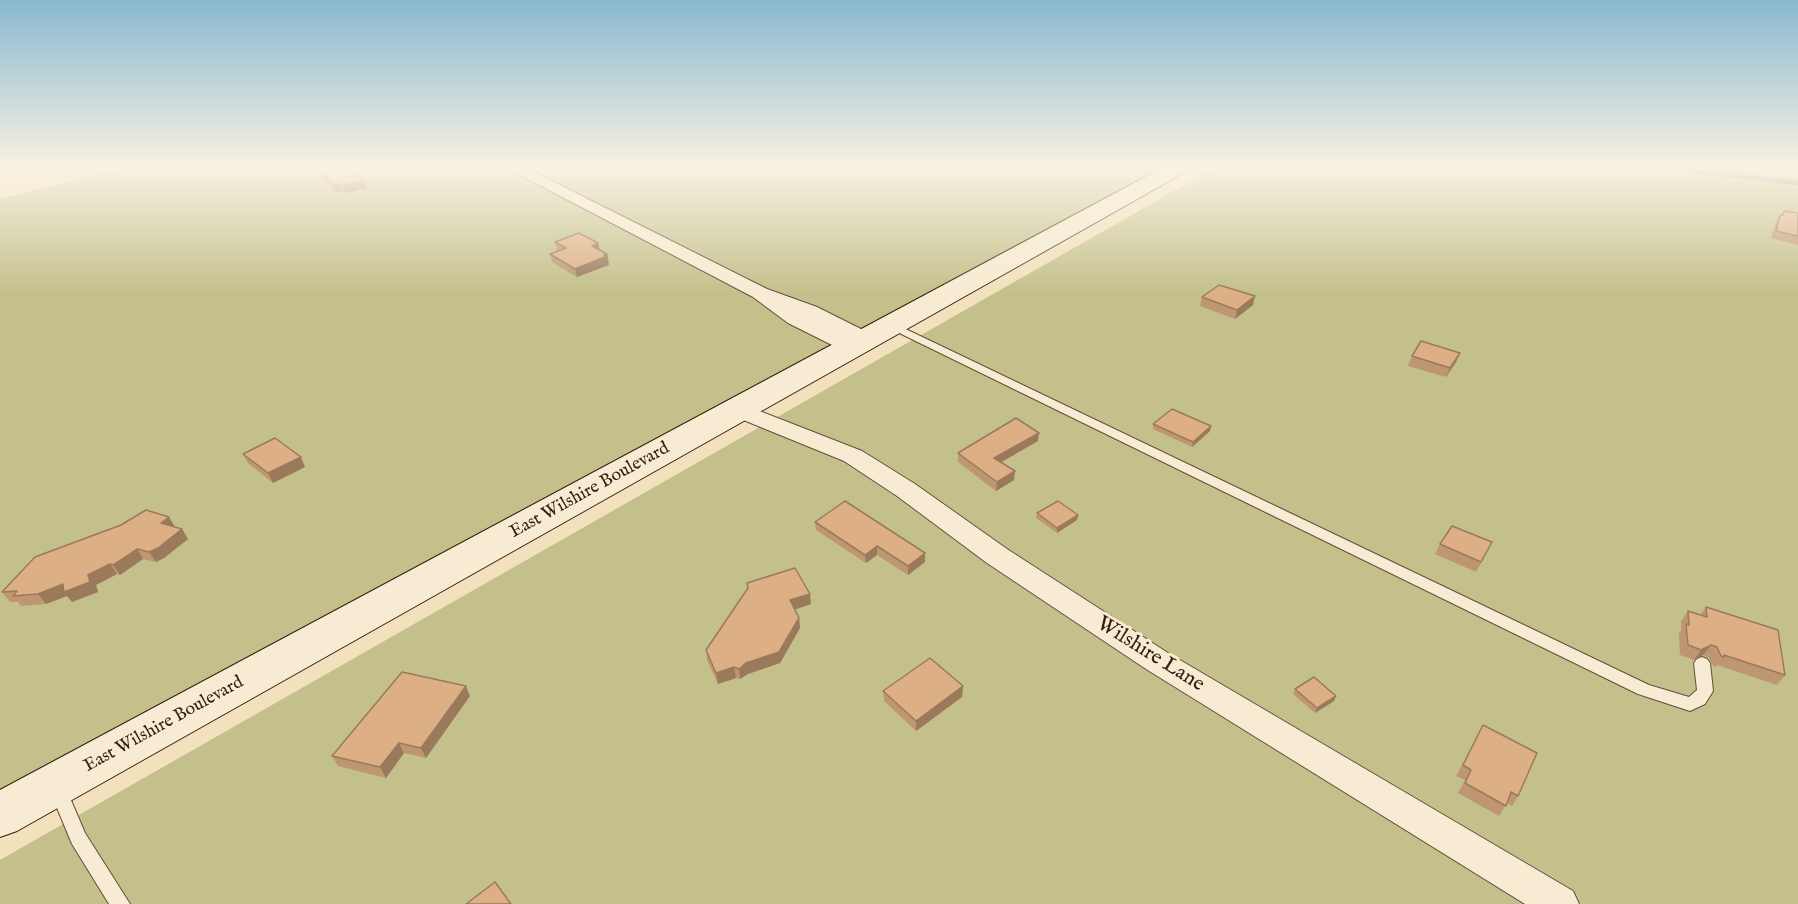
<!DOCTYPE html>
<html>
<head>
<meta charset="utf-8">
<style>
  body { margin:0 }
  canvas { display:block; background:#f2e1bc }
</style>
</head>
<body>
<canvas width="1798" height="904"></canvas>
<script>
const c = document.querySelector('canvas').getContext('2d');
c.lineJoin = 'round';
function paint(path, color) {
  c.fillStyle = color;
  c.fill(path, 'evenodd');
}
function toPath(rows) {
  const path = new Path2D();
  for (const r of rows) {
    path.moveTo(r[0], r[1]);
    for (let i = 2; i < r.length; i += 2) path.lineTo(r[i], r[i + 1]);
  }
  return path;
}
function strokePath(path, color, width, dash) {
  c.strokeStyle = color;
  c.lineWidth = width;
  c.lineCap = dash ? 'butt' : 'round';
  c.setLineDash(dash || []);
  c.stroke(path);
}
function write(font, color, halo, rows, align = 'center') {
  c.font = font + ' "IM FELL English",serif';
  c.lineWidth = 6;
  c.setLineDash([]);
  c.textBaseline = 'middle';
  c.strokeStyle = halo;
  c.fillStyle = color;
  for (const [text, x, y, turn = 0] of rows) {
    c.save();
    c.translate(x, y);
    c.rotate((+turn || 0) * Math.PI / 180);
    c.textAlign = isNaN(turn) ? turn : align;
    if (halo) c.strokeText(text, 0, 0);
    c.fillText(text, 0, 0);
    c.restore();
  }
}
paint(toPath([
  [126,167,1170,167,0,801,0,199],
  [1216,167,1798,167,1798,904,0,904,0,860]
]), '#c3c08b');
strokePath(toPath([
  [1662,167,1798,183]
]), '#737d6e', 4.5);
const lane = toPath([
  [891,322,1649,685,1689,697,1697,690,1694,663,1697,659,1702,657,1707,659,1710,663,1713,691,1705,704,1690,711,1638,694,887,327,886,325,891,322],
  [59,783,65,786,85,833,130,904,109,904,72,844,50,791,53,786,59,783]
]);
const street = toPath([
  [505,167,524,167,767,289,817,307,873,335,876,339,873,343,859,343,861,347,858,351,851,353,844,351,788,323,753,297,505,167],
  [739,403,862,451,915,484,1007,549,1168,653,1573,891,1579,904,1525,904,1146,669,987,563,897,496,844,461,731,415,728,410,731,405,739,403]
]);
const secondary = toPath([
  [1164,167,1190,167,1187,171,17,831,0,837,0,790,1164,167]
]);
strokePath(lane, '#664d39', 2);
strokePath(street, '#664d39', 2);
strokePath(secondary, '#371c0d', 2);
paint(lane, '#f7ecd3');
paint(street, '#f7ecd3');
paint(secondary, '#f7ecd3');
paint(toPath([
  [318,171,367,188,346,193,341,191,336,192,321,179],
  [1784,211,1798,213,1798,245,1771,238,1776,222,1780,215,1781,215],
  [555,242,598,243,600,250,607,254,609,265,577,277,552,262,550,254,559,251,557,250],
  [1202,297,1253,305,1235,319,1200,306],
  [1460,353,1456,362,1446,377,1408,366,1412,356],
  [1153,424,1210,431,1192,447,1153,429],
  [1038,441,1001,462,1014,480,996,491,958,462,958,453],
  [243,454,305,467,273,483,248,463],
  [1037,513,1078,515,1077,520,1057,533,1036,518],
  [815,522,925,562,908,575,877,555,866,563,816,530],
  [175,527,188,539,164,558,156,562,143,559,120,575,117,574,96,585,98,592,72,602,67,596,46,604,21,606,18,602,10,602,2,592],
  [1440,544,1487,552,1476,572,1435,554],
  [810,594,811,604,795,609,799,618,800,628,780,663,748,674,740,679,736,678,718,684,707,660,706,650],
  [1706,607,1785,675,1777,685,1717,665,1716,667,1713,666,1709,658,1703,655,1694,660,1680,655,1679,634,1681,630,1681,621,1688,611,1700,615],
  [963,686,962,697,916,731,884,701,883,691],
  [1295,689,1336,696,1334,701,1315,713,1293,694],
  [470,696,426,758,404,753,386,778,338,766,332,756],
  [1483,725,1518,796,1512,806,1507,803,1499,816,1458,793,1465,780,1456,776]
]), '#be9672');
paint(toPath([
  [364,180,367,188,346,193,343,185],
  [338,183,341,191,336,192,333,185],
  [598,243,600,252,592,246],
  [607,254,609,265,577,277,575,269],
  [1255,296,1253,305,1235,319,1237,310],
  [1460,353,1456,362,1446,377,1450,368],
  [1211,426,1210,431,1192,447,1193,442],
  [1039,433,1038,441,993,467,994,458],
  [301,457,305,467,273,483,268,473],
  [1015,471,1014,480,996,491,997,482],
  [1078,515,1077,520,1057,533,1057,528],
  [169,517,175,527,161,523],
  [182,529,188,539,164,558,156,562,149,552],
  [877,546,877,555,866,563,865,555],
  [137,549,143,559,120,575,113,565],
  [925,553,925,562,908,575,908,566],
  [110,564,117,574,96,585,98,592,72,602,67,596,46,604,38,594,88,575],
  [810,594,811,604,791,611,790,600],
  [799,618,800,628,780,663,748,674,740,679,739,669],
  [1711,645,1703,655,1694,660,1701,650],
  [734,667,736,678,718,684,716,673],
  [466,686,470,696,426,758,421,748],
  [963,686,962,697,916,731,916,721],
  [1336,696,1334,701,1315,713,1317,708],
  [399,743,404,753,386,778,380,767]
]), '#9b7a5c');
const building = toPath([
  [333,167,348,167,364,180,343,185,338,183,333,185,318,171,333,167],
  [1784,211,1798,213,1798,236,1776,231,1780,215,1783,215,1784,211],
  [579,233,598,243,592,246,607,254,604,255,607,256,575,269,550,254,566,248,555,242,579,233],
  [1219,285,1255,296,1237,310,1202,297,1219,285],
  [1421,341,1460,353,1450,368,1412,356,1421,341],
  [1172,409,1211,426,1193,442,1153,424,1172,409],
  [1016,418,1039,433,994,458,1015,471,997,482,958,453,1016,418],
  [275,438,301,457,268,473,243,454,275,438],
  [845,501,925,553,908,566,877,546,865,555,815,522,845,501],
  [1058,501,1078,515,1057,528,1037,513,1058,501],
  [146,510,169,517,161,523,182,529,158,548,149,552,137,549,113,565,110,564,88,575,90,582,64,592,63,584,38,594,13,596,17,591,2,592,35,557,121,525,146,510],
  [1452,526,1492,542,1481,562,1440,544,1452,526],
  [795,568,810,594,790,600,799,618,779,652,746,663,739,669,734,667,716,673,706,650,748,588,747,583,795,568],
  [1706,607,1778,630,1785,675,1724,655,1724,657,1721,656,1717,647,1711,645,1701,650,1688,645,1686,624,1689,625,1688,611,1707,617,1706,607],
  [930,658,963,686,916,721,883,691,930,658],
  [402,672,466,686,421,748,399,743,380,767,332,756,402,672],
  [1314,677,1336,696,1317,708,1295,689,1314,677],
  [1483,725,1537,753,1518,796,1511,792,1506,806,1465,783,1471,770,1463,765,1483,725],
  [495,882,511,904,466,904,495,882]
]);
paint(building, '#ddaf84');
strokePath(building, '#9b7a5c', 1.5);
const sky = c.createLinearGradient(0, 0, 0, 294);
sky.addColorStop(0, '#89b8d1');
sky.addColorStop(0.57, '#f9f2e1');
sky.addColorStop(1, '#f9f2e100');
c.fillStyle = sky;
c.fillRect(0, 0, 1798, 294);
write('18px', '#371c0d', '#f7ecd3', [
  ["East Wilshire Boulevard",590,491,-29],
  ["East Wilshire Boulevard",164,725,-29]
]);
write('21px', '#371c0d', '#f7ecd3', [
  ["Wilshire Lane",1150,655,32]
]);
</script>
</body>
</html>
